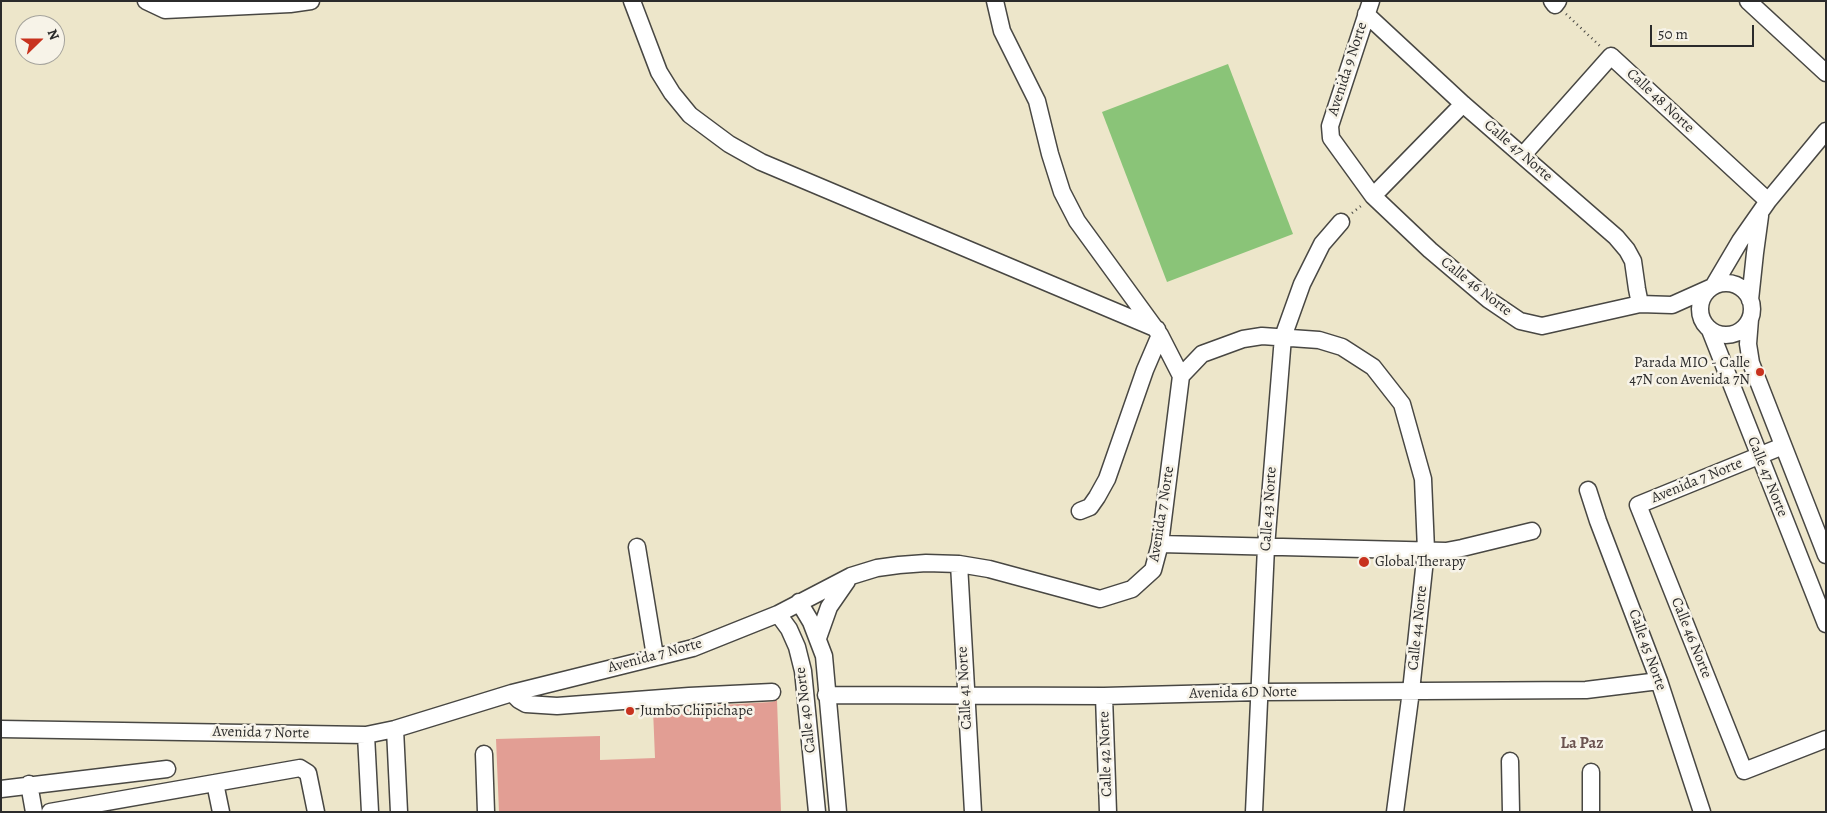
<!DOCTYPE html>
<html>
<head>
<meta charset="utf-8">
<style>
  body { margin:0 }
  #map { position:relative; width:1827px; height:813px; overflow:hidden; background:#ede6ca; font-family:Alegreya,serif }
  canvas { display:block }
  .frame { position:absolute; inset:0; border:2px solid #2b2b2b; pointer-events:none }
  .north { position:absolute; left:15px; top:15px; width:50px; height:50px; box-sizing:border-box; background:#f7f3e8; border:1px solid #a5a39c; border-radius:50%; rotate:68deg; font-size:14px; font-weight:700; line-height:20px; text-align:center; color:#2b2b2b }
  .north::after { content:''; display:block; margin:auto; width:18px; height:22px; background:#c8321e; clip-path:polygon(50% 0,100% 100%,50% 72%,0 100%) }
  .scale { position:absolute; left:1650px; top:25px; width:104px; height:22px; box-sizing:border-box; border:2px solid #2b2b2b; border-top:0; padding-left:6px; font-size:15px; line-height:18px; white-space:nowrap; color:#2b2b2b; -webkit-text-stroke:4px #f7f3e8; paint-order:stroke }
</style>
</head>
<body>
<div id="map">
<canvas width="1827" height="813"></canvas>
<div class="frame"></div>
<div class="north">N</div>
<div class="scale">50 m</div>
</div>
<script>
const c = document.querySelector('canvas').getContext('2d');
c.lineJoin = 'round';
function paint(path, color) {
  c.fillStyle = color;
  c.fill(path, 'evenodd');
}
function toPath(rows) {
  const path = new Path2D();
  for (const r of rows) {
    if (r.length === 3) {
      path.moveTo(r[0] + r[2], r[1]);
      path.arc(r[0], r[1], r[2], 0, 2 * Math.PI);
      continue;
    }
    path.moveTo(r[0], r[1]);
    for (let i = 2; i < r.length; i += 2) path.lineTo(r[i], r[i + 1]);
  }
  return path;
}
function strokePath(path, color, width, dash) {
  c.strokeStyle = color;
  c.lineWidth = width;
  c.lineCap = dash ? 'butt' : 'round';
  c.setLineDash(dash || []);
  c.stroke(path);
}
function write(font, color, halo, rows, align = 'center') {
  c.font = font + ' Alegreya,serif';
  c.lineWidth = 5;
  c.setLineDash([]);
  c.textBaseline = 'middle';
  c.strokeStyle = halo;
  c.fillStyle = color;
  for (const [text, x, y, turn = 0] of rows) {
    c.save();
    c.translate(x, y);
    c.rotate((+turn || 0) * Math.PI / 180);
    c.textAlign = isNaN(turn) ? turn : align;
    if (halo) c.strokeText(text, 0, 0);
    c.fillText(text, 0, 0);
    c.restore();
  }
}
paint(toPath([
  [1228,64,1293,234,1167,282,1102,112]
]), '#8ac478');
paint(toPath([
  [777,700,781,812,499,812,496,739,600,736,600,760,655,758,653,709,772,702]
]), '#e29e94');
const minor = toPath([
  [146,1,165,10,290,4,311,1],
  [632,1,659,72,672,93,690,115,729,144,761,162,1157,329],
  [995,1,1002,31,1037,101,1050,154,1062,192,1077,221,1160,335,1181,376],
  [1371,1,1330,126,1331,138,1373,196,1430,250,1489,300,1520,321,1542,326,1640,304,1672,305,1710,288],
  [1552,1,1555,5,1558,1],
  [1748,1,1826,73],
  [1366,14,1463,104,1616,237,1627,250,1633,261,1637,289,1640,304],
  [1523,155,1611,56,1768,201],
  [1373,196,1463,104],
  [1726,309,26],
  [1714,285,1740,241,1768,201,1826,131],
  [1750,300,1755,253,1760,216],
  [1750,319,1748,344,1751,363,1826,555],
  [1710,330,1826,624],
  [1181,376,1202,354,1243,339,1262,336,1319,340,1342,347,1373,367,1402,404,1423,479,1426,550,1411,691,1395,812],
  [1783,446,1638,505,1744,771,1826,739],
  [1588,490,1598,521,1659,681,1702,812],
  [1080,511,1090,507,1097,497,1107,479,1145,370,1160,335],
  [1160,544,1446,551,1462,548,1532,531],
  [637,547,655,656],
  [959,564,973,812],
  [799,602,811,622,824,656,838,812],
  [778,614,789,629,797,647,803,671,817,812],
  [818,638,829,607,847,581],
  [512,693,519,700,526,704,557,706,689,696,772,692],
  [826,695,1104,696,1259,692,1586,690,1659,681],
  [1104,696,1108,812],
  [1,729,366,735,395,729,512,693,693,648,778,614,851,576,877,568,899,565,926,563,959,564,989,569,1100,599,1132,589,1153,570,1160,544,1181,376],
  [395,729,399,812],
  [366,735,370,812],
  [484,754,486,812],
  [1510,761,1511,812],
  [215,783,221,812],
  [29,784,34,812],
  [1,789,167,769],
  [50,812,300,768,308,773,316,812],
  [1254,812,1266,547,1283,337,1302,284,1322,244,1341,222],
  [1591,812,1591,772]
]);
strokePath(minor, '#484743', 19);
strokePath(toPath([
  [1566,14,1600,46],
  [1352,213,1361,206]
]), '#484743', 2.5, [1, 4]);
strokePath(minor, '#fff', 16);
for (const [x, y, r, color] of [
  [1760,372,5,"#c8321e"],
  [1364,562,6,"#c8321e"],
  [630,711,5,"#c8321e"]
]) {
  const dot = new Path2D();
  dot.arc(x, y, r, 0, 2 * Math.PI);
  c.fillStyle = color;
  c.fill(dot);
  strokePath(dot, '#f7f3e8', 2);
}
write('15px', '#2b2b2b', '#f7f3e8', [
  ["Avenida 9 Norte",1348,69,-72],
  ["Calle 48 Norte",1660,101,43],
  ["Calle 47 Norte",1518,151,41],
  ["Calle 46 Norte",1476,287,38],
  ["Calle 47 Norte",1767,477,68],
  ["Avenida 7 Norte",1697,481,-22],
  ["Calle 43 Norte",1269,509,-86],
  ["Avenida 7 Norte",1162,514,-81],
  ["Calle 44 Norte",1418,628,-84],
  ["Calle 46 Norte",1691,638,68],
  ["Calle 45 Norte",1647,650,70],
  ["Avenida 7 Norte",655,656,-15],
  ["Calle 41 Norte",965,688,-93],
  ["Avenida 6D Norte",1243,693,-1],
  ["Calle 40 Norte",806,710,-97],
  ["Avenida 7 Norte",261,733,1],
  ["Calle 42 Norte",1106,754,-92]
]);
write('15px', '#2b2b2b', '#f7f3e8', [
  ["Parada MIO - Calle",1750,363,"right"],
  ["47N con Avenida 7N",1750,380,"right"],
  ["Global Therapy",1375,562],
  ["Jumbo Chipichape",640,711]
], 'left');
write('bold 16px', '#6b5350', '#f7f3e8', [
  ["La Paz",1582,744]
]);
</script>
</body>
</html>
